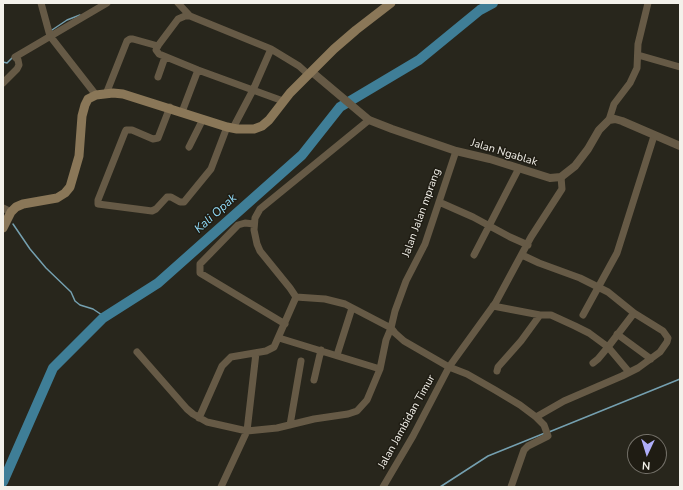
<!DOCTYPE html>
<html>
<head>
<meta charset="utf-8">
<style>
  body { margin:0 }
  #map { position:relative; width:683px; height:490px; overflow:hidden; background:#28261c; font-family:"Nunito Sans",sans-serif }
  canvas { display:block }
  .frame { position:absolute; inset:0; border:4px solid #f3f1ea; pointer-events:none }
  .north { position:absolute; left:627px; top:434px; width:40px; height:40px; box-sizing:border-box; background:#1f1c13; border:1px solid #747169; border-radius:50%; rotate:184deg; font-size:11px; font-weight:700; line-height:16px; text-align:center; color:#f3f1ea }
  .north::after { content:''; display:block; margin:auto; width:14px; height:18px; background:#afaefa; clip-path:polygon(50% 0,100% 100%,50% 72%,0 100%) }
</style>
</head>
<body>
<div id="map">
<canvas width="683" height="490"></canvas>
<div class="frame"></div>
<div class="north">N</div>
</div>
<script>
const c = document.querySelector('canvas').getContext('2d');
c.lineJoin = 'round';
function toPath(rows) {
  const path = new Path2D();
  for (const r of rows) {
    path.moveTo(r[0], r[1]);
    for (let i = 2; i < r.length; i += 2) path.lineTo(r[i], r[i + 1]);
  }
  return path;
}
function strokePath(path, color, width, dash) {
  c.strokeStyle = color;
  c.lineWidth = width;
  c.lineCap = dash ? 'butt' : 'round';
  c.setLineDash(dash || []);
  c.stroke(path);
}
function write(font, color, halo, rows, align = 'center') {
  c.font = font + ' "Nunito Sans",sans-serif';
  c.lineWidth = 3;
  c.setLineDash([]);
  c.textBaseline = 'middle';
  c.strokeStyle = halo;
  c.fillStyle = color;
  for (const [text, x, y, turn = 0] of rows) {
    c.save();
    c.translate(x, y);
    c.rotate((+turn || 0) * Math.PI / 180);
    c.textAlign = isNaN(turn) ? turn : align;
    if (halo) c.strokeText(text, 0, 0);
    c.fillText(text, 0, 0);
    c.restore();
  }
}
strokePath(toPath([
  [52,30,67,20,80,15],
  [3,62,7,63,13,57],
  [13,224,30,249,46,268,71,292,75,301,80,305,93,309,105,317],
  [549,432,680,379],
  [440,487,488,456,545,433]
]), '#75a0b0', 1.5);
strokePath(toPath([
  [3,482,53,368,103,318,158,283,302,155,340,107,419,60,480,10,493,3]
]), '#3f7e97', 10);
strokePath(toPath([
  [41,3,50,36,96,95],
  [178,3,190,16],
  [638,55,680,67],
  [158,77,165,57],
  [3,83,17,69,19,65,18,60,15,57,107,3],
  [106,94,127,41,130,39,133,39,158,46],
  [283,101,198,70,159,54,156,50,157,47,178,19,185,16,190,16,271,49,299,66,309,75],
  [170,107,158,138,153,139,132,130,126,130,125,132,98,200,98,204,152,211,156,209,167,197,171,197,180,202,184,202,211,169,227,127],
  [182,112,198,70],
  [369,120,260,209,255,218,254,230,257,244,260,251,290,288,296,297,325,299,345,304,391,328,395,333,404,341,449,367,413,436,383,487],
  [609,120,614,104,630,83,637,68,638,44,648,3],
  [233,128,253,90,271,49],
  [189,147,203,119],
  [439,202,473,217,510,237,528,245],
  [3,208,11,212],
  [254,224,245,223,238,225,200,264,200,273,285,324],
  [474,255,519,168],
  [522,255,539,263,580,278,608,292,634,313,663,331,668,338,667,342,660,352,638,368,622,376,564,401,536,417],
  [493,306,540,315],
  [583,315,617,253,654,136],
  [617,334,651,359],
  [279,338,380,369],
  [137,352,187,409,193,414,207,422,247,431,256,353],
  [337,355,352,308],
  [593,363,598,359,608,347,629,372],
  [497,371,498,367,521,341,540,315,551,315,575,326,589,333,608,347,634,313],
  [314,380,321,350],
  [199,418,222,366,231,357,266,351,274,347,296,297],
  [290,425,301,361],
  [221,487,247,431,277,428,314,419,348,414,357,411,367,400,380,369,386,340,391,328,395,311,406,281,425,244,456,151],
  [511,487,524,450,528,446,548,436,544,425,536,417,520,405,495,390,467,374,449,367,496,302,531,237,562,189,561,177]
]), '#665a46', 7);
strokePath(toPath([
  [312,72,369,120,392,129,456,151,490,159,550,178,561,177,575,166,588,149,599,130,609,120,615,119,622,121,680,146]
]), '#665a46', 8);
strokePath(toPath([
  [3,228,11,212,16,207,23,204,57,198,65,193,70,187,79,156,82,116,85,105,88,99,96,95,113,93,123,94,227,127,237,129,254,129,262,126,269,120,290,93,334,49,356,30,391,3]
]), '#8a7758', 9);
write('11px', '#f3f1ea', '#1f1c13', [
  ["Jalan Ngablak",504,153,17],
  ["Jalan Jalan mprang",422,213,-70],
  ["Jalan Jambidan Timur",407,422,-61]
]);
write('italic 12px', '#92dcf9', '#1f1c13', [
  ["Kali Opak",216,214,-42]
]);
</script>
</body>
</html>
